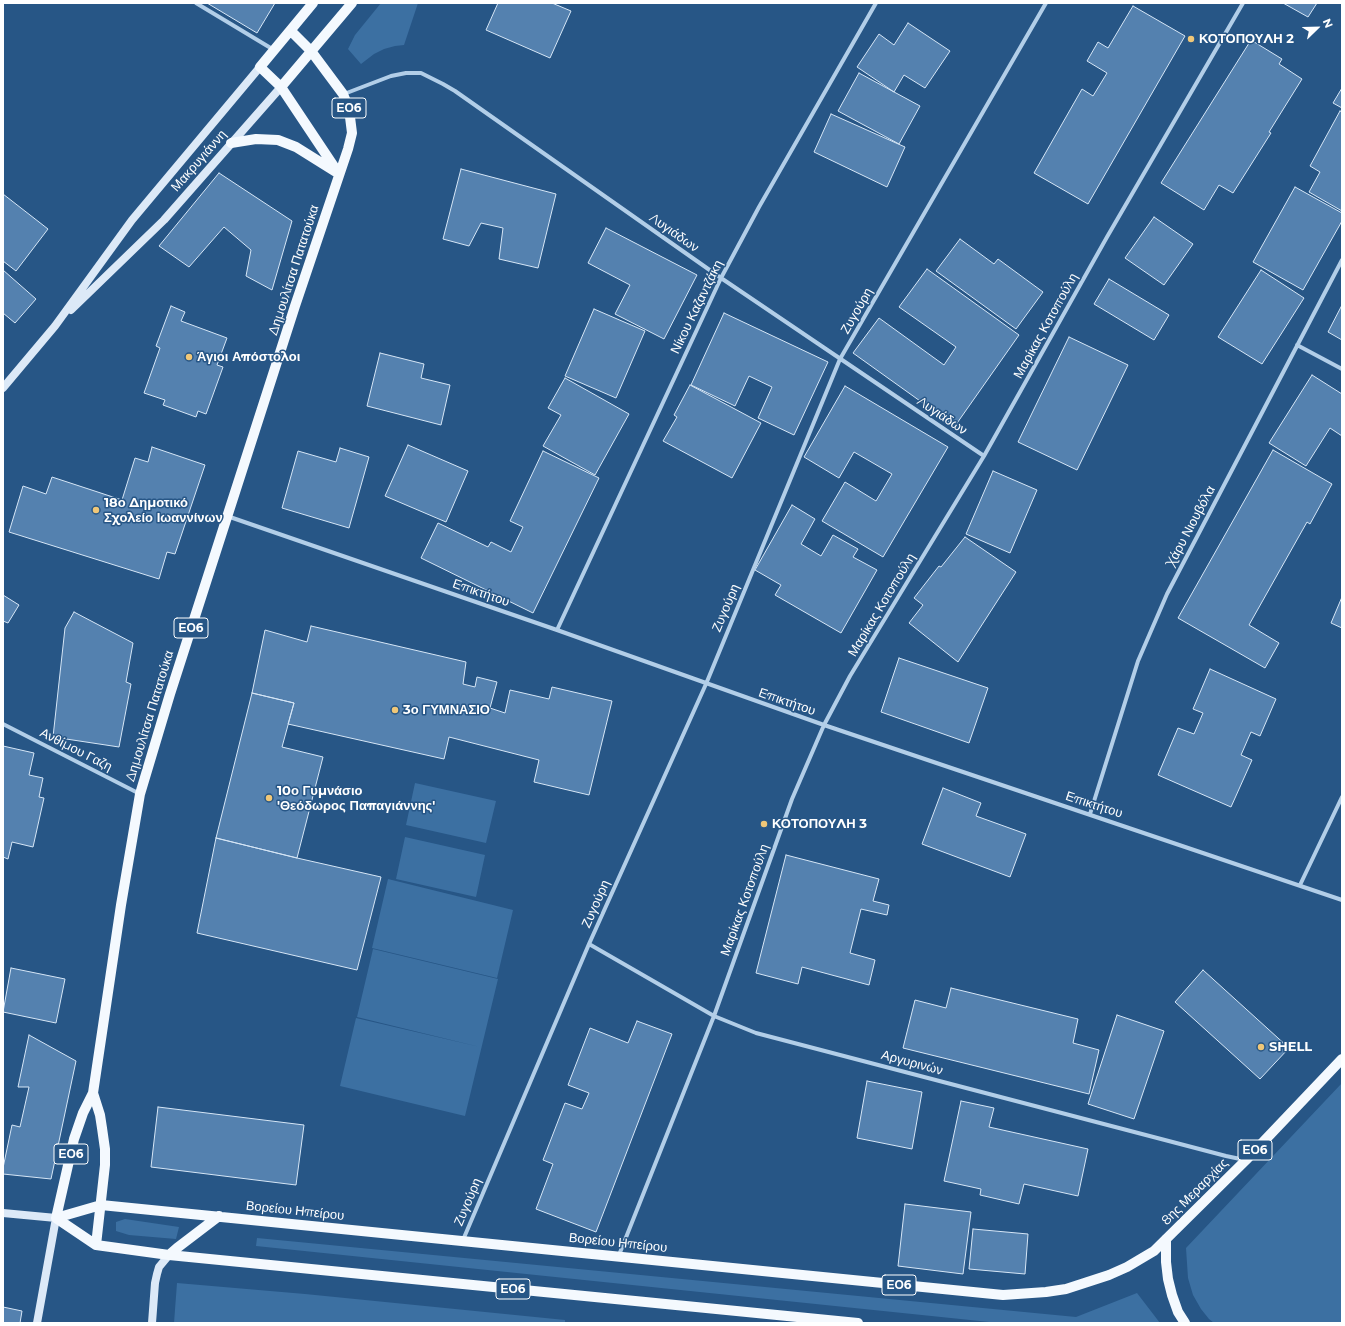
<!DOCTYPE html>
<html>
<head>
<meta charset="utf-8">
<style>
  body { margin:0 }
  #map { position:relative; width:1345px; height:1326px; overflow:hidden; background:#275686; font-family:Montserrat,sans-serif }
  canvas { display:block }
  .frame { position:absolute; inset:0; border:4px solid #fff; pointer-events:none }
  .north { position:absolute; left:1297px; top:8px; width:40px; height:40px; -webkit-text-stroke:3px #275686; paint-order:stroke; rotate:67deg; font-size:11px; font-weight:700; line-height:16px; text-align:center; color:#fff }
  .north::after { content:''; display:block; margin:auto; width:14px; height:18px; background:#fff; clip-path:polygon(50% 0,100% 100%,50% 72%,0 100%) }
</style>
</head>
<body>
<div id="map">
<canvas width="1345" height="1326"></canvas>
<div class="frame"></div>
<div class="north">N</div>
</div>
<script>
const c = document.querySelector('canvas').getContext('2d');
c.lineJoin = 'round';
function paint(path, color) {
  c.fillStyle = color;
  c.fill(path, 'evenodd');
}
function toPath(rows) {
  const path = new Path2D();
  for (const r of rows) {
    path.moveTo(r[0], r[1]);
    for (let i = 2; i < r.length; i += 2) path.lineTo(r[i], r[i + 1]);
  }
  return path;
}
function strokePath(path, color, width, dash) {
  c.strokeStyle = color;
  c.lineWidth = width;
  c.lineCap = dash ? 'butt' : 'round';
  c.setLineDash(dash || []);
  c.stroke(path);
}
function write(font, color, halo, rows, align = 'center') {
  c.font = font + ' Montserrat,sans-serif';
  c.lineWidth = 3;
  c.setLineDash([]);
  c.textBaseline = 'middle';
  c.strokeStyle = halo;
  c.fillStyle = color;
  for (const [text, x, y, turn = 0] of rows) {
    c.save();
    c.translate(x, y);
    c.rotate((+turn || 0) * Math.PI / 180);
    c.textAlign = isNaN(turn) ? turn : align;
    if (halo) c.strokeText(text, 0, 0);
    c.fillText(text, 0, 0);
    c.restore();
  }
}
paint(toPath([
  [381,3,418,3,404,45,395,46,384,49,374,54,361,64,348,49,355,35],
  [415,783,496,801,486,843,406,825],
  [405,837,485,855,476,897,396,879],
  [388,879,513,910,497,978,372,948],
  [373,949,498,979,465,1116,340,1086,356,1018,480,1047,357,1017],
  [1342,1083,1342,1323,1214,1323,1209,1319,1201,1309,1193,1295,1188,1278,1186,1248],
  [125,1219,179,1227,176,1239,129,1235,116,1231,116,1222],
  [257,1238,1076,1317,1137,1293,1160,1323,999,1323,256,1246],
  [177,1283,305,1294,565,1320,565,1323,174,1323]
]), '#3c70a2');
const building = toPath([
  [207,3,275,3,257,33,207,3],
  [498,3,552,3,571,11,550,58,486,30,498,3],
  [1283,3,1317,3,1308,17,1283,3],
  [1133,6,1185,36,1088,204,1034,173,1082,89,1093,96,1107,73,1087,61,1098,42,1108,48,1133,6],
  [908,23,950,51,925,88,904,75,894,92,857,67,879,34,894,45,908,23],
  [1251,40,1282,59,1279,64,1302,79,1269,132,1271,133,1233,193,1219,185,1204,210,1161,183,1251,40],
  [859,73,920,106,899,144,838,111,859,73],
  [1342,88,1342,108,1333,103,1342,88],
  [1340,111,1342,112,1342,211,1309,192,1320,172,1310,166,1340,111],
  [831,114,905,147,887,187,814,152,831,114],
  [461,169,556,194,538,268,499,259,503,228,481,223,469,246,443,239,461,169],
  [219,173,292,221,272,290,246,276,251,250,224,227,189,267,159,246,219,173],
  [1295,187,1342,213,1342,221,1303,290,1253,262,1295,187],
  [3,194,48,229,16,271,3,261,3,194],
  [1154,217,1193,244,1164,285,1125,258,1154,217],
  [606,228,697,275,664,339,615,314,630,285,588,263,606,228],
  [960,239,994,264,998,259,1043,292,1016,329,936,271,960,239],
  [927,269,1019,335,955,426,853,353,879,318,944,365,956,347,899,307,927,269],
  [3,270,36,299,15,323,3,313,3,270],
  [1261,270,1304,298,1262,364,1218,337,1261,270],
  [1109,279,1169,315,1154,340,1094,304,1109,279],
  [1342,305,1342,340,1328,332,1342,305],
  [171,306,185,312,181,321,227,338,217,365,223,367,206,414,198,411,196,417,163,405,165,400,144,393,160,348,156,346,171,306],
  [594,309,645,331,616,398,565,376,594,309],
  [724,313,828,362,794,435,758,418,772,387,749,376,735,406,691,385,724,313],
  [1069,337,1128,365,1077,470,1018,442,1069,337],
  [380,353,424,364,421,378,450,385,441,425,367,406,380,353],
  [1312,375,1342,394,1342,436,1330,428,1306,466,1269,443,1312,375],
  [565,378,629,414,595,475,543,446,561,415,548,408,565,378],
  [690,385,761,423,732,478,663,441,677,417,674,415,690,385],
  [845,386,948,447,883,557,822,521,845,482,876,501,892,474,854,452,839,478,804,457,845,386],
  [408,445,468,471,446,522,385,496,408,445],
  [152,447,205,465,175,554,167,552,159,579,9,532,23,486,46,494,52,477,122,500,135,458,148,462,152,447],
  [340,448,369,457,349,528,282,508,298,451,336,462,340,448],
  [1273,450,1332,484,1310,524,1307,522,1249,625,1279,643,1265,668,1178,618,1273,450],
  [543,451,599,478,533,613,421,558,438,523,488,547,491,542,511,552,523,527,510,521,543,451],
  [993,471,1037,490,1010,553,966,534,993,471],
  [792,505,815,519,801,544,821,556,833,535,858,549,853,557,877,570,841,633,775,595,781,585,755,570,792,505],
  [965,537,1016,572,958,662,909,623,923,605,914,598,939,566,941,567,965,537],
  [3,595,19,605,8,623,3,621,3,595],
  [1342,597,1342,628,1331,623,1342,597],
  [74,612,133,643,126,682,131,684,119,747,53,737,65,628,74,612],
  [311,626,466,662,463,684,475,687,477,677,497,682,490,708,505,713,510,690,549,699,552,687,612,701,589,795,534,782,539,760,449,737,444,759,288,724,294,703,252,693,265,630,307,642,311,626],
  [899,658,988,688,969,743,881,712,899,658],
  [1210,669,1276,699,1260,736,1251,732,1241,755,1252,760,1231,807,1158,775,1178,728,1194,734,1203,713,1193,709,1210,669],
  [252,693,294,703,282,747,323,757,297,858,216,838,252,693],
  [3,746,34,753,29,775,43,778,39,797,44,798,33,847,12,842,8,859,3,857,3,746],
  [943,788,981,803,976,816,1026,834,1010,877,922,844,943,788],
  [216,838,297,858,381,877,357,970,197,933,216,838],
  [786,855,879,879,873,901,889,905,887,915,861,909,850,953,875,960,869,985,802,967,798,984,756,973,786,855],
  [11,968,65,979,56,1023,3,1012,11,968],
  [1203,970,1289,1048,1260,1079,1175,1002,1203,970],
  [951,988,1078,1019,1073,1043,1099,1050,1089,1094,903,1048,915,1000,946,1008,951,988],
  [1117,1015,1164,1031,1134,1119,1088,1104,1117,1015],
  [637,1021,672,1034,596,1232,536,1209,553,1164,543,1160,565,1103,582,1109,589,1093,568,1085,590,1028,628,1043,637,1021],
  [29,1035,76,1061,51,1179,3,1174,3,1168,12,1125,20,1127,29,1087,18,1087,29,1035],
  [867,1081,922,1092,912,1149,857,1138,867,1081],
  [961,1101,994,1108,989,1127,1088,1149,1078,1196,1024,1184,1019,1204,980,1195,981,1189,944,1181,961,1101],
  [158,1107,304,1125,296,1185,151,1167,158,1107],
  [905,1204,971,1212,963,1274,898,1266,905,1204],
  [973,1229,1028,1234,1025,1274,969,1269,973,1229],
  [3,1307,22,1311,20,1323,3,1323,3,1307]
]);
paint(building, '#5481af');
strokePath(building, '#d6e6f6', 1);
strokePath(toPath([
  [196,3,274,50],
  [344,94,391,76,406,73,421,73,443,84,455,91,721,278,984,456],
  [1297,345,1342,369],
  [227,516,557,630,824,725,1342,900],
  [557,630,721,278,759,207,876,3],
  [3,724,140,794],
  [1090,814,1138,661,1167,594,1342,260],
  [1300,885,1342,797],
  [589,944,714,1016,756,1033,1226,1156,1245,1160],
  [463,1240,589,944,706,684,840,359,1046,3],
  [619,1255,714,1016,792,799,824,725,850,676,984,456,1107,237,1243,3]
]), '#b2cee8', 4);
strokePath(toPath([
  [71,310,164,220,281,87],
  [3,388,55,326,132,220,260,67],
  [3,1213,56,1218,37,1323],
  [152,1323,155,1283,157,1274,159,1267,169,1255]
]), '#dce9f7', 8);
strokePath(toPath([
  [313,3,260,67,281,87,339,174],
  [281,87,352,3],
  [231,143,256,139,278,140,296,147,336,172],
  [93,1093,100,1115,102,1128,105,1149,105,1165,96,1245],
  [56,1218,101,1205,1003,1295,1046,1292,1066,1289,1109,1275,1127,1267,1154,1251,1246,1160,1342,1059],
  [56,1218,74,1139,83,1113,93,1093,121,905,140,794,170,694,295,306,348,149,352,133,349,109,343,94,311,51,291,31],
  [56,1218,96,1245,169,1255,858,1323],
  [1166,1239,1166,1262,1168,1279,1172,1295,1178,1312,1185,1323],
  [169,1255,177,1248,219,1216]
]), '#f4f9fe', 10);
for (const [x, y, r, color] of [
  [1191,39,4,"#f0c778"],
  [189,357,4,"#f0c778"],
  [96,510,4,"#f0c778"],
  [395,710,4,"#f0c778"],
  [269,798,4,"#f0c778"],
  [764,824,4,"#f0c778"],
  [1261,1047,4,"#f0c778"]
]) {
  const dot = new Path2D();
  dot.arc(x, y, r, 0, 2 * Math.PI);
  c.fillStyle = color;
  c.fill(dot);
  strokePath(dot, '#275686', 1.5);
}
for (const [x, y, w] of [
  [349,108,34],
  [191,628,34],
  [1255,1150,34],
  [71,1154,34],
  [899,1285,34],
  [513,1289,34]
]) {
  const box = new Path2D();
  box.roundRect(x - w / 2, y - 10, w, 20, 3);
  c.fillStyle = '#275686';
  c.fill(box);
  strokePath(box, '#fff', 1);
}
write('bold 12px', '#fff', null, [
  ["ΕΟ6",349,108],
  ["ΕΟ6",191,628],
  ["ΕΟ6",1255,1150],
  ["ΕΟ6",71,1154],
  ["ΕΟ6",899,1285],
  ["ΕΟ6",513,1289]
]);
write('bold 13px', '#fff', '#275686', [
  ["ΚΟΤΟΠΟΥΛΗ 2",1199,39],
  ["Άγιοι Απόστολοι",197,357],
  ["18ο Δημοτικό",104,503],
  ["Σχολείο Ιωαννίνων",104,518],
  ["3ο ΓΥΜΝΑΣΙΟ",403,710],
  ["10ο Γυμνάσιο",277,791],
  ["'Θεόδωρος Παπαγιάννης'",277,806],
  ["ΚΟΤΟΠΟΥΛΗ 3",772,824],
  ["SHELL",1269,1047]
], 'left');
write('13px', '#fff', '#275686', [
  ["Μακρυγιάννη",199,161,-49],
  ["Λυγιάδων",674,233,35],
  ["Δημουλίτσα Πατατούκα",294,270,-72],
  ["Νίκου Καζαντζάκη",697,307,-64],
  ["Ζυγούρη",857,311,-60],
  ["Μαρίκας Κοτοπούλη",1046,326,-61],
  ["Λυγιάδων",942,416,34],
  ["Χάρυ Νιουβόλα",1191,526,-62],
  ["Επικτήτου",481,593,19],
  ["Μαρίκας Κοτοπούλη",882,605,-59],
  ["Ζυγούρη",726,608,-67],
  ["Επικτήτου",787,702,19],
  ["Δημουλίτσα Πατατούκα",150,716,-73],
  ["Ανθίμου Γαζη",76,750,27],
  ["Επικτήτου",1094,805,18],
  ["Μαρίκας Κοτοπούλη",745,900,-70],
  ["Ζυγούρη",596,904,-66],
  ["Αργυρινών",912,1063,15],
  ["8ης Μεραρχίας",1195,1192,-45],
  ["Ζυγούρη",468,1202,-67],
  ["Βορείου Ηπείρου",295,1211,6],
  ["Βορείου Ηπείρου",618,1243,6]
]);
</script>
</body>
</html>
